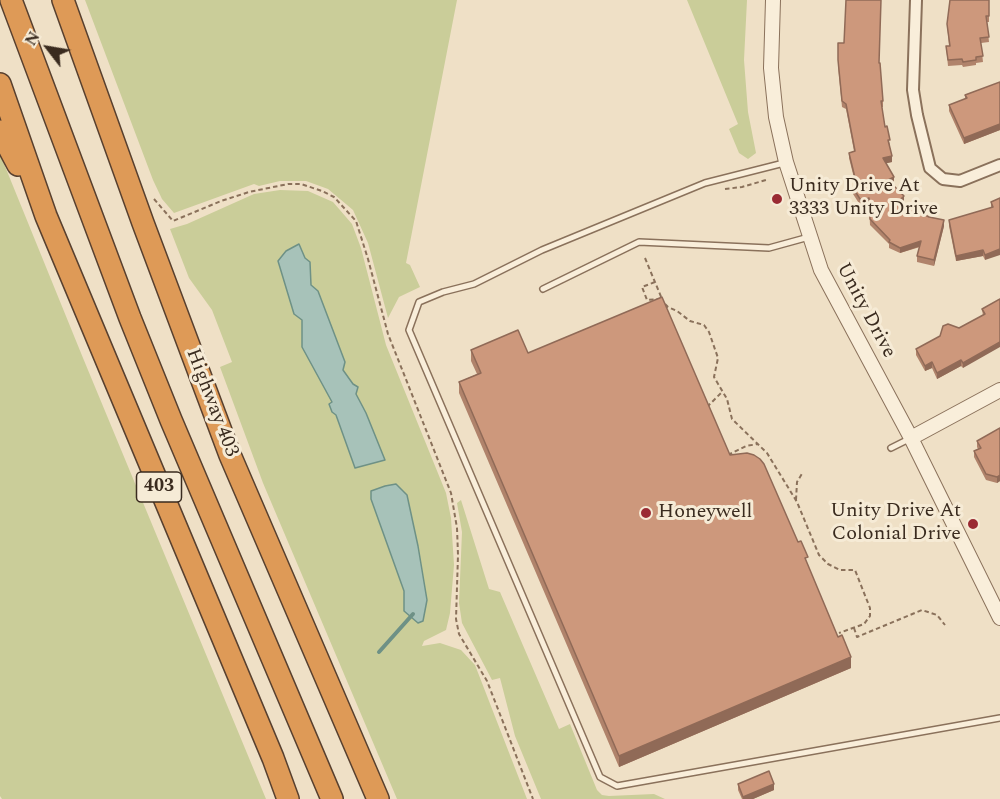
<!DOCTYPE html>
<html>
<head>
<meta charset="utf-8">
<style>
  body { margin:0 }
  #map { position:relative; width:1000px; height:799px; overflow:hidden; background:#efe0c6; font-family:Spectral,serif }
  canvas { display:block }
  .north { position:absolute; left:18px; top:18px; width:60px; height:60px; -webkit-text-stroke:4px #f6ebd6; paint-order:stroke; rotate:301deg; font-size:16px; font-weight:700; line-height:24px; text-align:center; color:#3a2b1f }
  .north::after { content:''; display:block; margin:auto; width:21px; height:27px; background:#3a2b1f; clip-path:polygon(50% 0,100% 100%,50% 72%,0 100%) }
</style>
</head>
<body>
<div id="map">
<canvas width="1000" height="799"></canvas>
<div class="north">N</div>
</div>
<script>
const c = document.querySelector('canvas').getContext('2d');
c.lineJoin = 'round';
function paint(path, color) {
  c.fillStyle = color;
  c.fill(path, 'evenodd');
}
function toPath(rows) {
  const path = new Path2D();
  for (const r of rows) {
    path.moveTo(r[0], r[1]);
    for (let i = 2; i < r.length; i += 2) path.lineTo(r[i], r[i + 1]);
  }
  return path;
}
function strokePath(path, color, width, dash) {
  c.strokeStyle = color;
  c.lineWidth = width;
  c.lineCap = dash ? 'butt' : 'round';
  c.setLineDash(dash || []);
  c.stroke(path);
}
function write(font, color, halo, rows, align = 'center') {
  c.font = font + ' Spectral,serif';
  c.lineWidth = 6;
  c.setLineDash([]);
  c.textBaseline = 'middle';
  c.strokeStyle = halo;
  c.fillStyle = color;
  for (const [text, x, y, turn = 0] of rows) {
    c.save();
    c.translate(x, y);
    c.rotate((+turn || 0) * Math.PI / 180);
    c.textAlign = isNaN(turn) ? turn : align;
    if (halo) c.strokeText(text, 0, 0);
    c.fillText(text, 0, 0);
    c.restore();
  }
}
paint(toPath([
  [85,0,457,0,406,263,410,265,420,287,399,297,388,318,368,243,353,210,328,189,306,181,280,181,259,186,254,184,174,213,162,199,153,180],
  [687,0,747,0,744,60,748,112,756,153,748,159,739,153,729,129,738,124],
  [0,154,83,358,266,799,2,799,0,796],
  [280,190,308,191,333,202,352,224,361,248,386,345,446,493,451,518,454,565,450,613,446,630,424,641,422,646,440,643,461,650,475,665,527,799,397,799,263,483,220,367,232,362,212,310,189,278,170,229,187,224,254,194],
  [461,500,489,589,500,592,559,729,570,724,597,790,602,795,609,796,654,794,665,799,541,799,515,736,500,678,492,680,462,623,459,603,462,532,457,503]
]), '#cacd99');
const water = toPath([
  [299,244,305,258,310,262,311,285,318,291,345,362,343,370,353,384,358,387,356,394,366,413,385,460,355,468,336,415,332,412,329,404,332,402,302,347,302,320,294,314,278,261,286,251,299,244],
  [396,484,407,495,418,546,427,600,423,621,418,623,404,611,404,591,371,499,371,491,385,486,396,484]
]);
paint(water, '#a7c2b9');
strokePath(water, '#6e9186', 1.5);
strokePath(toPath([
  [379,652,413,614]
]), '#6e9186', 4);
const service = toPath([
  [784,163,705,183,542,250,474,284,443,292,419,302,409,330,600,777,617,786,1000,718],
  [543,289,639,242,769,248,809,237],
  [891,448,909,439]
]);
const minor = toPath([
  [916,0,913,90,917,115,930,168,943,179,960,181,1000,165]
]);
const tertiary = toPath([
  [773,0,771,68,776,117,786,162,821,270,911,438,1000,618],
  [911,438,1000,390]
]);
const motorway = toPath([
  [11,0,130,318,171,420,332,799],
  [63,0,143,223,230,455,378,799],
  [0,84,46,216,273,758,288,799],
  [0,131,18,165]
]);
strokePath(service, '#8a715b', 8);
strokePath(minor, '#8a715b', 14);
strokePath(tertiary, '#8a715b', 16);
strokePath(motorway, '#58402f', 24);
strokePath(toPath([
  [725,189,742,187,766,180],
  [154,199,173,221,221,201,249,192,288,184,301,184,322,191,334,197,356,221,368,259,388,334,451,493,457,528,458,555,456,619,459,634,487,681,533,799],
  [645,258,662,299],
  [655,282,642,287,647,300,659,299],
  [665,304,668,307,677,311,690,321,704,325,709,332,718,358,714,377,727,399,732,419,767,453,797,502,819,555,828,564,840,570,855,570,870,608,870,616,864,624,839,633],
  [707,407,722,392],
  [728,455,746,446,758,444],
  [796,500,797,482,803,472],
  [854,628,857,637,922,610,937,615,945,625]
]), '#8a715b', 2, [4.5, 3]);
strokePath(service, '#f9eeda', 5);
strokePath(minor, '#f9eeda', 10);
strokePath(tertiary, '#f9eeda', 14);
strokePath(motorway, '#de9a57', 21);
paint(toPath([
  [989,0,989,22,987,22,989,42,981,43,983,62,976,63,976,65,963,67,962,65,948,66,946,46,949,46,947,24],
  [838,43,844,43,879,63,883,101,883,107,882,107,885,127,890,145,889,145,892,162,886,163,894,182,892,184,904,201,903,203,944,226,934,266,917,262,917,256,920,247,900,253,889,248,889,244,870,225,869,204,862,208,853,194,853,188,856,186,849,158,849,153,854,151,846,109,842,107,838,66],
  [1000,82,1000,130,964,144,949,111,949,105,965,99,965,95],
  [1000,198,985,260,983,256,956,261,949,226,949,220,991,208,991,202],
  [1000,299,963,368,961,366,937,379,932,368,925,371,916,355,916,349,983,316,982,309],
  [471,350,528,353,730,455,798,542,851,668,619,767,459,393,459,382,477,374,471,361],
  [1000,428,1000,481,997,483,986,480,974,457,974,451,978,449,977,447,977,441],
  [738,784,774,790,753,799,742,799,738,790]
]), '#b0836b');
paint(toPath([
  [1000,124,1000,130,964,144,964,138],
  [892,156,892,162,883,164,883,158],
  [894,177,894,182,888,186,888,180],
  [904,196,904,201,899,207,899,201],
  [869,198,869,204,862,208,862,202],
  [944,220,944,226,934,266,934,260],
  [921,241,921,246,900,253,900,248],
  [1000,249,1000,255,985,260,985,255],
  [983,250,983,256,956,261,956,256],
  [1000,342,1000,347,963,368,963,363],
  [961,360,961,366,937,379,937,373],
  [932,362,932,368,925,371,925,366],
  [1000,475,1000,481,997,483,997,477],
  [851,657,851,668,619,767,619,756],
  [774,784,774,790,753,799,743,799,743,797]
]), '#906a57');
const building = toPath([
  [846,0,881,0,879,63,880,63,883,101,881,101,885,127,887,126,890,140,888,140,892,156,883,158,894,177,888,180,904,196,899,201,929,217,944,220,934,260,917,256,921,241,900,248,889,242,890,240,870,219,869,198,862,202,853,188,857,186,849,153,855,151,846,104,842,101,838,60,838,43,844,43,846,0],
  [950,0,989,0,989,16,986,16,989,37,980,38,983,56,976,57,976,60,963,62,962,59,948,60,946,46,950,46,947,24,950,0],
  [1000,82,1000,124,964,138,949,105,967,98,965,95,1000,82],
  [1000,198,1000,249,985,255,983,250,956,256,949,220,993,207,991,202,1000,198],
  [662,297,730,455,747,453,754,455,760,459,764,464,798,542,801,541,808,557,805,558,838,637,842,635,851,657,619,756,459,382,481,373,471,350,518,330,528,353,662,297],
  [1000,299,1000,342,963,363,961,360,937,373,932,362,925,366,916,349,940,336,943,326,948,324,959,328,985,314,982,309,1000,299],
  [1000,428,1000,475,997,477,986,474,974,451,981,448,977,441,1000,428],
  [769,771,774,784,743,797,738,784,769,771]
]);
paint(building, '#cd987c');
strokePath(building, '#906a57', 1.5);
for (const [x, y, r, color] of [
  [777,199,6,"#9a2b33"],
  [646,513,6,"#9a2b33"],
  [973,524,6,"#9a2b33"]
]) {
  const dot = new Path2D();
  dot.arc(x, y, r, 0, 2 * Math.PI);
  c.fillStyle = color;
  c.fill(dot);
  strokePath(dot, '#f6ebd6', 2);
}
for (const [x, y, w] of [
  [159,487,45]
]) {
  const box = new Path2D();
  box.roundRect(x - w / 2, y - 15, w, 30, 4.5);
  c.fillStyle = '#f6ebd6';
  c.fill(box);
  strokePath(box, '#3a2b1f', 1.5);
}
write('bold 18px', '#3a2b1f', null, [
  ["403",159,487]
]);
write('20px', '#3a2b1f', '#f6ebd6', [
  ["Unity Drive At",789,187],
  ["3333 Unity Drive",789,210],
  ["Unity Drive At",961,512,"right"],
  ["Colonial Drive",961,535,"right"],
  ["Honeywell",658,513]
], 'left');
write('20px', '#3a2b1f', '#f6ebd6', [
  ["Unity Drive",865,311,62],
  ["Highway 403",211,403,69]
]);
</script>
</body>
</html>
